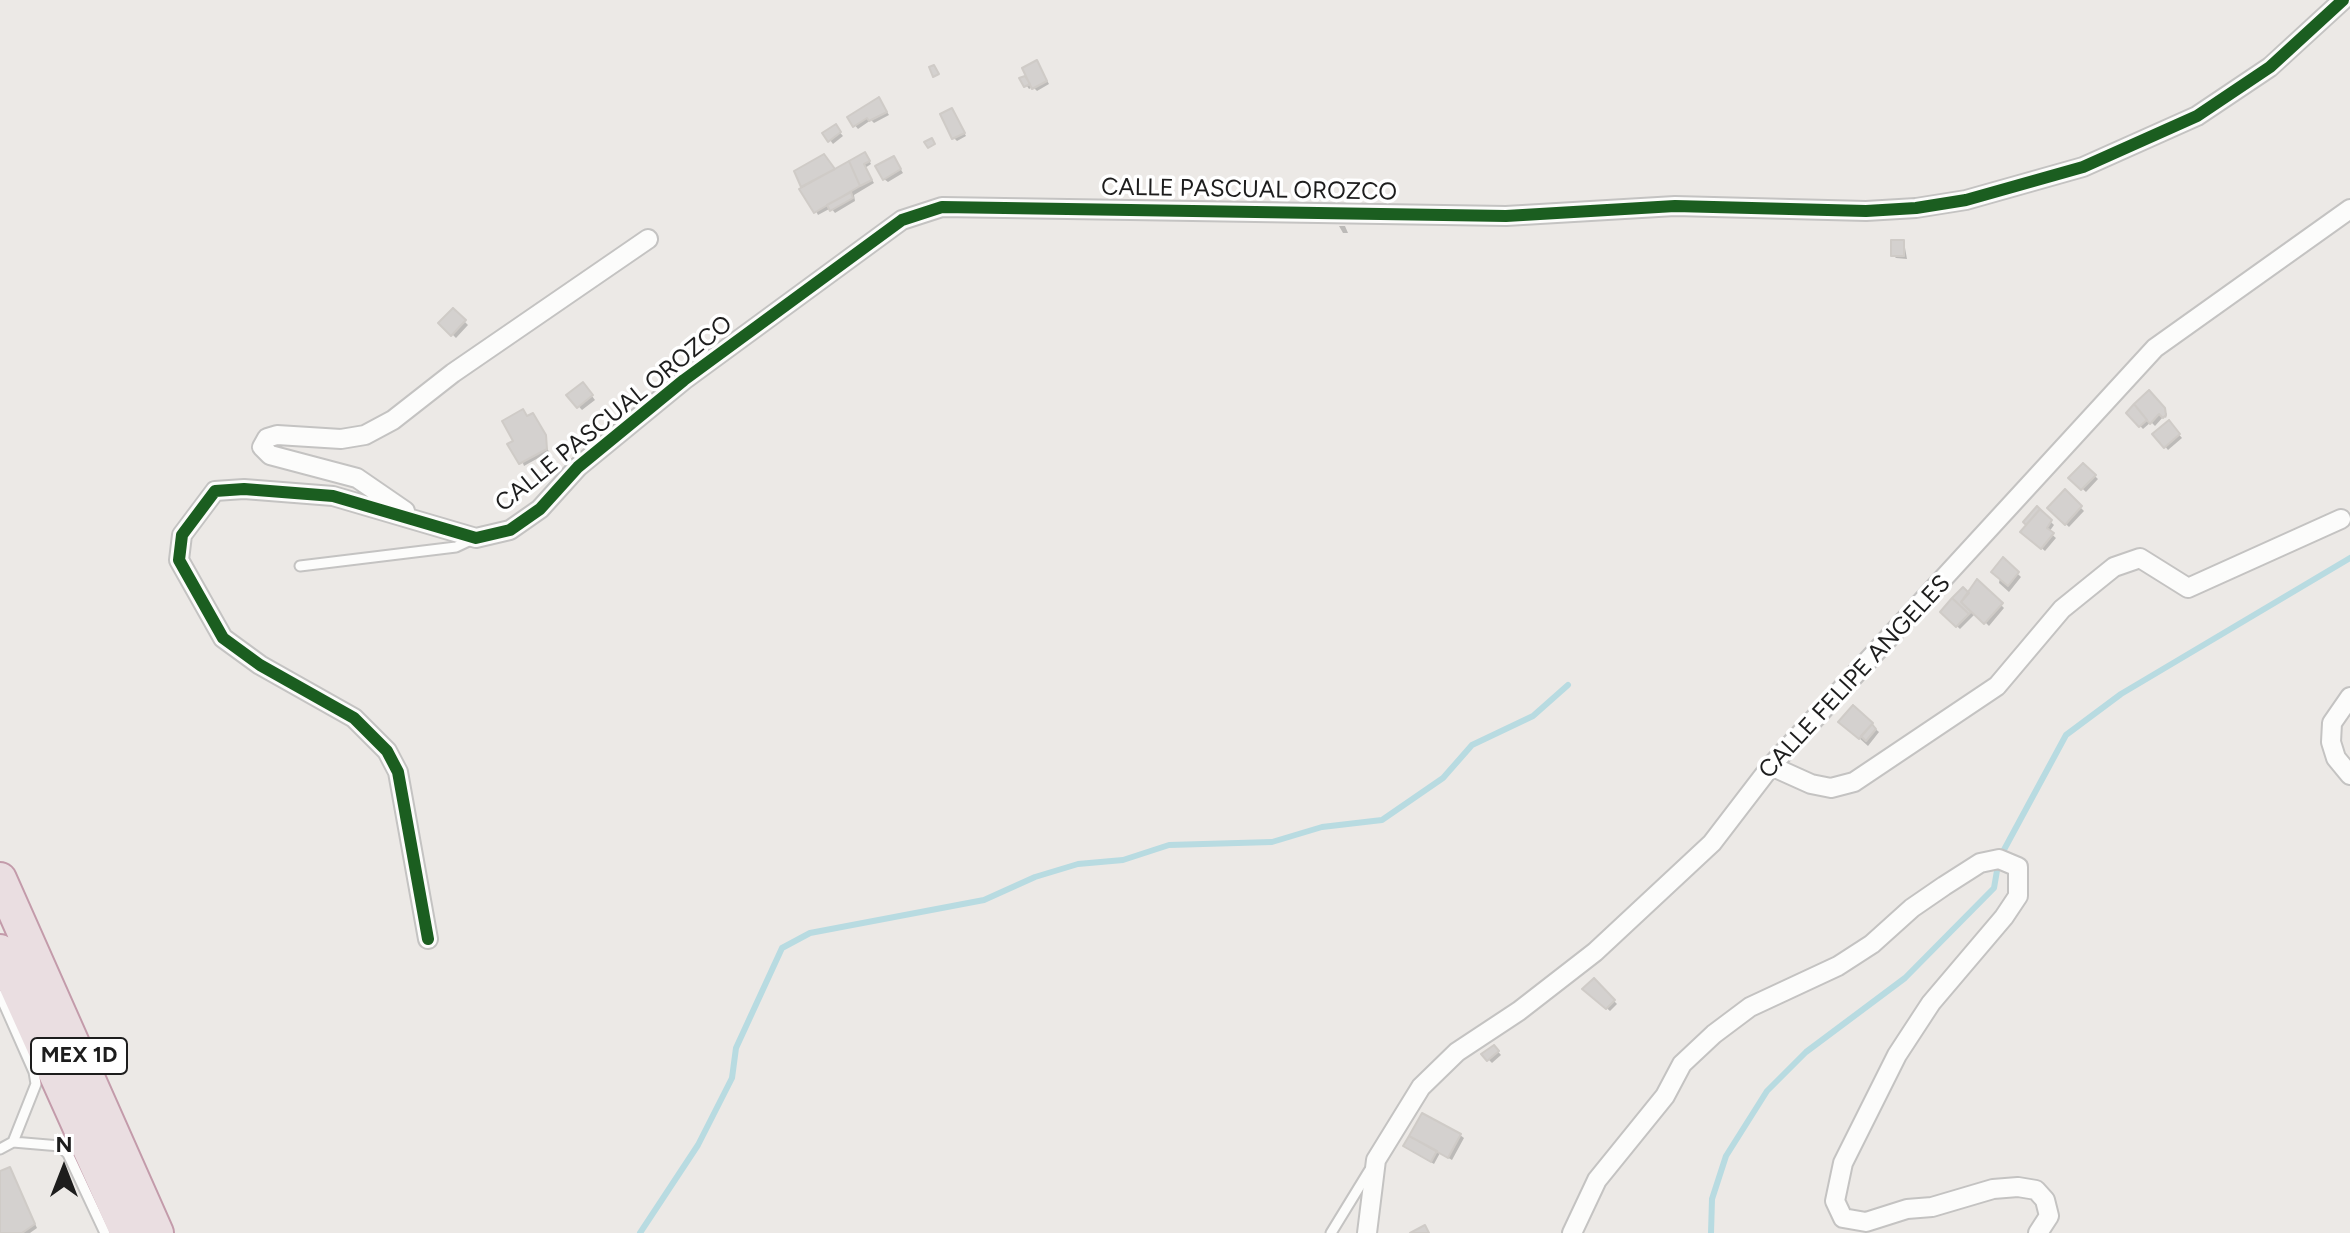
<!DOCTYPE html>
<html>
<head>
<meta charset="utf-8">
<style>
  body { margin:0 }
  #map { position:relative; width:2350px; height:1233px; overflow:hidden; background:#ece9e6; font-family:Figtree,sans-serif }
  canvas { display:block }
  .north { position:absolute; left:24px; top:1129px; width:80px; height:80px; -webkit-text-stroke:6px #fff; paint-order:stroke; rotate:0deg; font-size:22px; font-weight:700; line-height:32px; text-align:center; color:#1d1d1d }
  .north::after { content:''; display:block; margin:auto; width:28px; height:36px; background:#1d1d1d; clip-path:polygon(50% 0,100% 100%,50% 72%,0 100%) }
</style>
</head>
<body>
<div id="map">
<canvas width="2350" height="1233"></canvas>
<div class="north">N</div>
</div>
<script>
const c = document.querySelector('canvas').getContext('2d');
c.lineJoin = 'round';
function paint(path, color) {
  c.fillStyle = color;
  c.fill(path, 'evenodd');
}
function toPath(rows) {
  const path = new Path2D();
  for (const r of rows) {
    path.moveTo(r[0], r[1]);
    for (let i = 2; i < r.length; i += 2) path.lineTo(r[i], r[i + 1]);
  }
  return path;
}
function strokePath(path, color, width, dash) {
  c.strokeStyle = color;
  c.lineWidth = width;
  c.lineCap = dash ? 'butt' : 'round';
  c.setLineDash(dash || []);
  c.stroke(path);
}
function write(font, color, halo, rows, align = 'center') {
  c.font = font + ' Figtree,sans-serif';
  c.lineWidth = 7;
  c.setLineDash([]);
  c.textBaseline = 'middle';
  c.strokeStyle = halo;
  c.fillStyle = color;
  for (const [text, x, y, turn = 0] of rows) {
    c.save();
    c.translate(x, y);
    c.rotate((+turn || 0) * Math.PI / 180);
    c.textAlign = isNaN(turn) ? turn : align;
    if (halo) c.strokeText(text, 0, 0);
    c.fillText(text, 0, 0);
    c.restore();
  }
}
paint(toPath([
  [1037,62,1049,84,1037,91,1033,87,1029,89,1022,79],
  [879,99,889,115,874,123,871,120,858,129,849,118],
  [952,110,966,136,957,141,954,138],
  [835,127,843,136,833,144,830,140],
  [868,158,871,164,865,168,874,183,854,195,855,201,835,213,831,208,818,215,796,172,835,171],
  [827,192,841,200,832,203],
  [894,158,903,173,888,182,884,179],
  [1339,226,1345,226,1348,233,1343,233],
  [1904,242,1907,259,1896,258,1893,255],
  [453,310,468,325,456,338,441,323],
  [586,388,595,400,582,410,569,396],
  [2149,393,2167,414,2166,418,2164,416,2155,426,2151,422,2143,429,2128,413],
  [528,418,535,419,549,452,524,466,515,442],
  [2169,423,2182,438,2168,450,2155,434],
  [2083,465,2098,479,2086,492,2071,478],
  [2065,492,2084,511,2069,527,2049,508],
  [2037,509,2054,525,2049,532,2056,538,2045,551,2023,532,2029,525,2026,522],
  [2003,560,2021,577,2009,592,1999,583],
  [1978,582,2004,608,1989,626,1976,613,1960,629,1942,612],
  [1871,725,1879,732,1868,746,1849,729],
  [1594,981,1617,1004,1610,1011,1585,989],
  [1494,1047,1501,1055,1492,1063,1484,1055],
  [1460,1135,1464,1138,1452,1160,1440,1153,1434,1164,1409,1149],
  [9,1169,37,1228,30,1233,0,1233,0,1173]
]), '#0003');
strokePath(toPath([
  [640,1233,698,1145,732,1078,736,1048,782,948,810,933,984,900,1035,877,1078,864,1123,860,1169,845,1272,842,1322,827,1382,820,1443,778,1472,745,1533,716,1568,685],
  [1711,1233,1712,1199,1726,1156,1767,1091,1806,1052,1905,978,1994,888,1999,859,2066,735,2121,694,2350,558]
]), '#b8dbe1', 6);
const building = toPath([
  [1037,60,1047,81,1032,89,1022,68,1037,60],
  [934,65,939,74,933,77,929,67,934,65],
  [1025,76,1030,84,1024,87,1019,78,1025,76],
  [879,97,887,112,869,121,867,118,853,127,847,117,879,97],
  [952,108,965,133,952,139,940,114,952,108],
  [836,124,841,132,828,142,822,133,836,124],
  [932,138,935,144,928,148,924,142,932,138],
  [865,152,870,161,864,164,872,180,860,186,849,161,865,152],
  [824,154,835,169,801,187,794,171,824,154],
  [894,156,901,169,883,180,875,166,894,156],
  [849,161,860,186,814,213,799,189,849,161],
  [851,192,853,198,830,211,827,205,851,192],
  [1891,240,1904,240,1904,256,1891,256,1891,240],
  [453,308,466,320,451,336,438,323,453,308],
  [583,382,593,395,577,408,566,395,583,382],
  [2149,390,2165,408,2166,415,2163,418,2159,414,2150,424,2134,404,2149,390],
  [2134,404,2147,420,2139,427,2126,413,2134,404],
  [523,409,527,416,533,413,546,435,547,449,519,464,507,444,513,441,502,421,523,409],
  [2169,420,2180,434,2164,448,2152,434,2169,420],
  [2083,463,2096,475,2081,490,2068,478,2083,463],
  [2065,489,2082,506,2065,525,2047,508,2065,489],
  [2037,506,2040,509,2026,525,2023,522,2037,506],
  [2040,509,2052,520,2047,528,2054,533,2041,549,2020,532,2040,509],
  [2003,557,2019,572,2008,586,1991,572,2003,557],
  [1977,579,2003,603,1984,624,1961,602,1977,579],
  [1963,587,1969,593,1961,602,1971,612,1969,614,1952,598,1963,587],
  [1952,598,1969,614,1956,627,1940,612,1952,598],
  [1853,705,1873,723,1859,739,1838,722,1853,705],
  [1872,724,1876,729,1866,741,1861,736,1872,724],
  [1594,978,1615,1000,1606,1009,1582,989,1594,978],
  [1494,1045,1499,1051,1487,1061,1481,1054,1494,1045],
  [1422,1113,1461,1134,1448,1158,1409,1136,1422,1113],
  [1409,1136,1437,1151,1431,1162,1403,1146,1409,1136],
  [10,1167,35,1224,22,1233,0,1233,0,1171,10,1167],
  [1425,1225,1429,1233,1410,1233,1425,1225]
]);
paint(building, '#d4d1cf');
strokePath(building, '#cfcbc7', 2);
const lane = toPath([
  [300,566,456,547,473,539],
  [0,995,34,1072,36,1084,13,1142],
  [0,1149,13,1142,60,1146,68,1154,105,1233],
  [1331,1233,1369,1171]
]);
const street = toPath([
  [405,511,357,478,270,455,262,447,267,438,277,435,341,439,365,435,393,420,453,373,648,239],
  [2350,697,2332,723,2331,742,2336,758,2350,775],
  [1771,766,1811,784,1831,788,1854,782,1997,686,2062,609,2114,567,2140,558,2188,588,2341,519],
  [428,939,398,772,387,751,354,718,260,665,223,638,179,560,182,535,215,491,244,489,333,496,476,538,510,530,540,509,578,467,684,380,902,220,942,207,1506,216,1675,206,1866,211,1916,208,1966,200,2083,167,2197,116,2270,67,2343,0],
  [1367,1233,1376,1160,1421,1087,1457,1052,1519,1011,1595,952,1712,843,1771,766,2155,348,2350,209],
  [1572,1233,1597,1180,1665,1096,1682,1064,1714,1034,1750,1007,1838,966,1872,944,1912,908,1944,886,1980,863,1999,859,2018,867,2018,896,2004,917,1931,1003,1897,1055,1843,1163,1835,1201,1843,1218,1866,1222,1907,1209,1932,1207,1993,1189,2018,1187,2036,1190,2045,1200,2049,1216,2038,1233]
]);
const highway = toPath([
  [0,879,157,1233],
  [0,951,127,1233]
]);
strokePath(lane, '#c4c3c2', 13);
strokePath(street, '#c4c3c2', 22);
strokePath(highway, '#c39baa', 36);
strokePath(lane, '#fcfcfb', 9);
strokePath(street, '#fcfcfb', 18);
strokePath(highway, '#eadee1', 32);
strokePath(toPath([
  [428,939,398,772,387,751,354,718,260,665,223,638,179,560,182,535,215,491,244,489,333,496,476,538,510,530,540,509,578,467,684,380,902,220,942,207,1506,216,1675,206,1866,211,1916,208,1966,200,2083,167,2197,116,2270,67,2343,0]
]), '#1b5e20', 12);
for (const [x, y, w] of [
  [79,1056,96]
]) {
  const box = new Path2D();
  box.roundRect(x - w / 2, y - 18, w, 36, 6);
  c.fillStyle = '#fff';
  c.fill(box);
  strokePath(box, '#1d1d1d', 2);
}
write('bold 22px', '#1d1d1d', null, [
  ["MEX 1D",79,1056]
]);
write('24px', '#1d1d1d', '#fff', [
  ["CALLE PASCUAL OROZCO",1249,190,1],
  ["CALLE PASCUAL OROZCO",614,414,-39],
  ["CALLE FELIPE ANGELES",1855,677,-47]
]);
</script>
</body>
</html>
